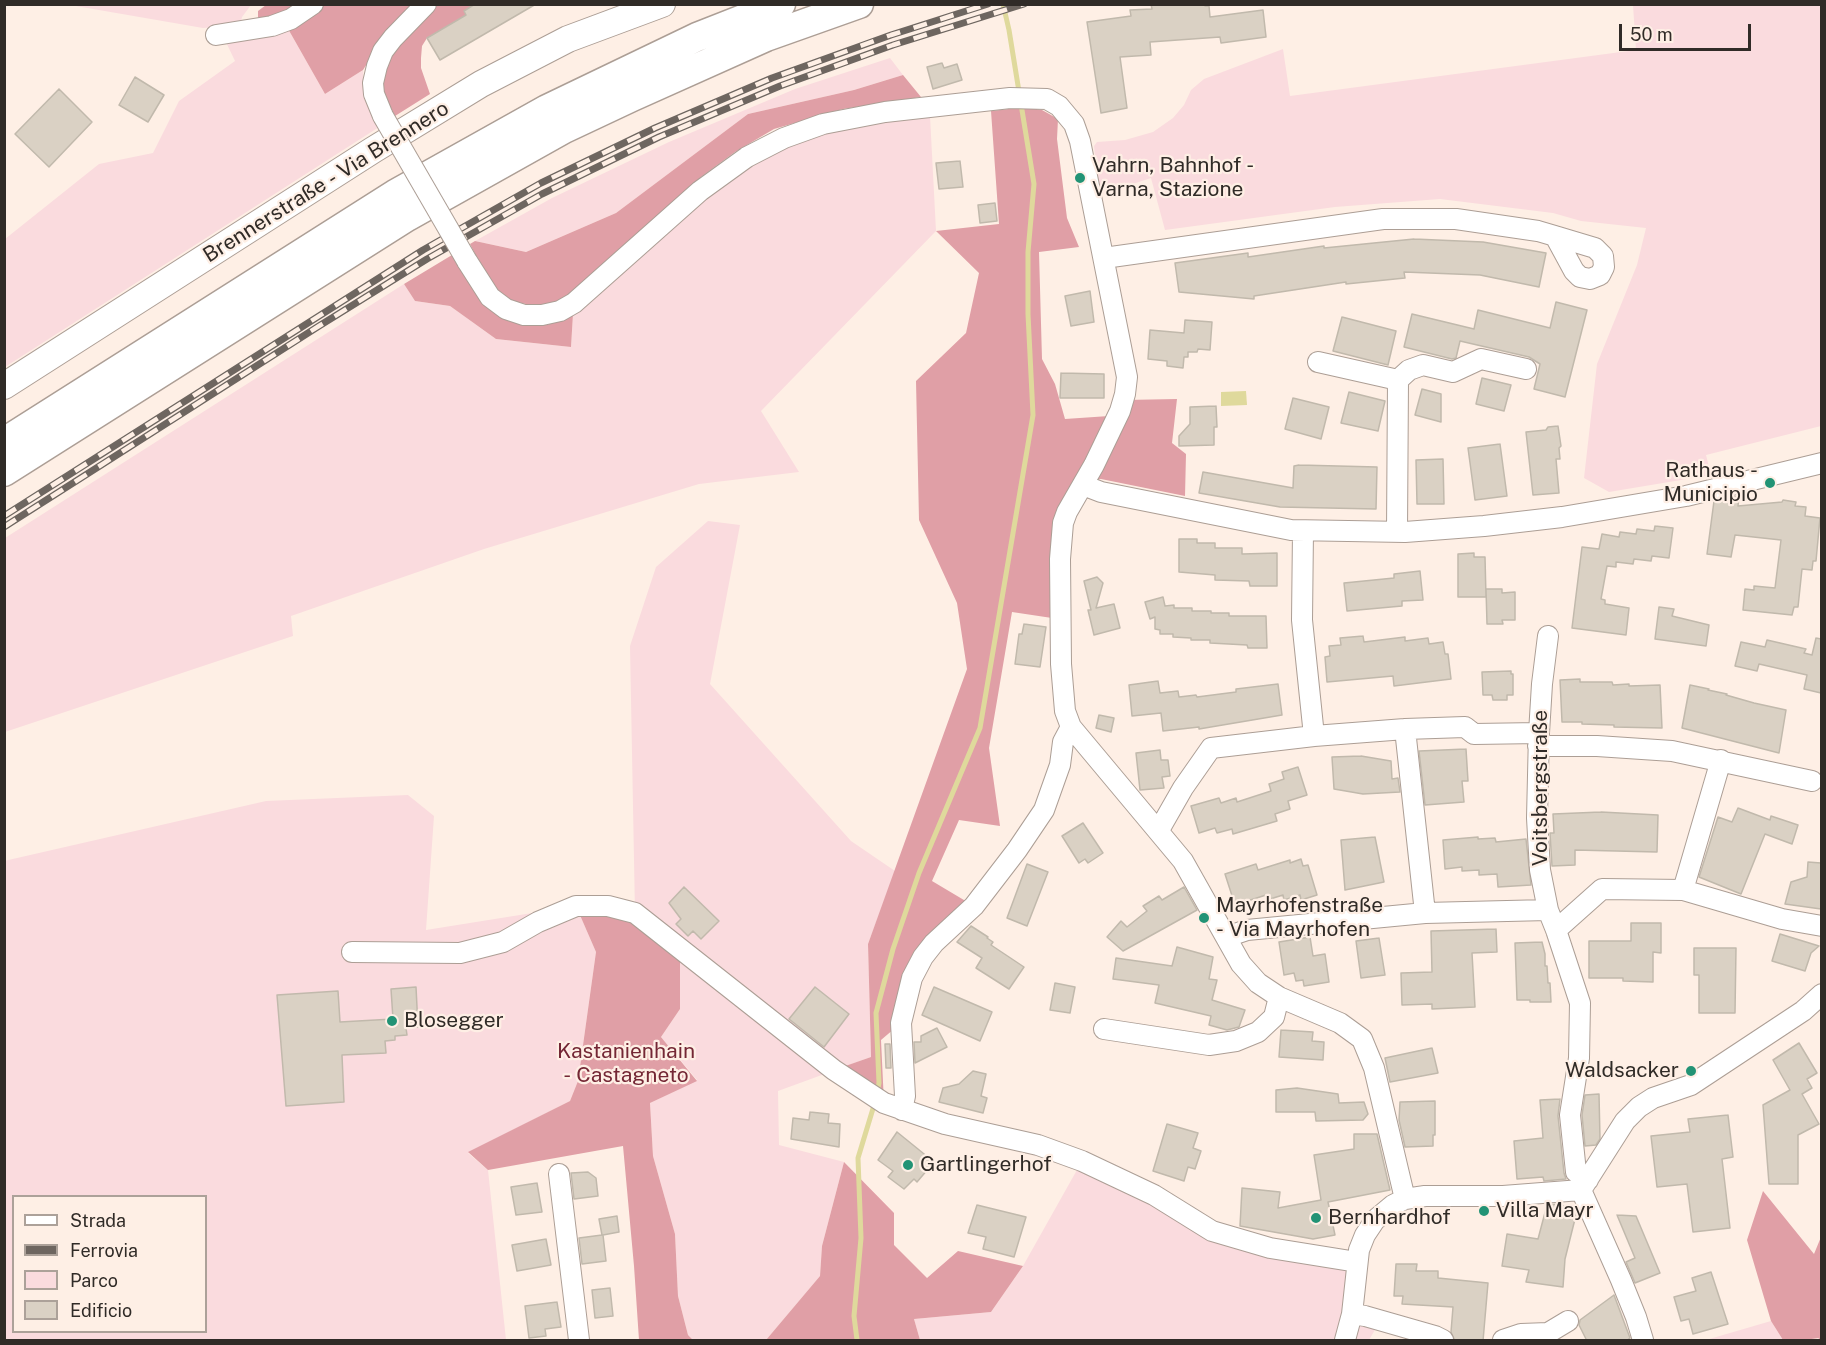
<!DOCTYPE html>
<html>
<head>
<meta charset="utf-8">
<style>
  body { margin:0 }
  #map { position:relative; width:1826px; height:1345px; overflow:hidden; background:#feefe5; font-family:"Public Sans",sans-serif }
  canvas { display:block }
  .frame { position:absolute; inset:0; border:6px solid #302b27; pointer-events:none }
  .legend { position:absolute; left:12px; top:1195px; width:195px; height:138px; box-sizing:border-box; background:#feefe5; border:2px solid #aca199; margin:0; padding:8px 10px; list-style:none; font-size:18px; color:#302b27 }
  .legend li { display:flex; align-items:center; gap:12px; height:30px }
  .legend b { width:30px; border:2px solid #aca199 }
  .scale { position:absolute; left:1619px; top:24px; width:132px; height:27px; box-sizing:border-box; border:3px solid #302b27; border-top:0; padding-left:8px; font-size:18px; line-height:21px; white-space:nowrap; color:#302b27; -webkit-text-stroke:4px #feefe5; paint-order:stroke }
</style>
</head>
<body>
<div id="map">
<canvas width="1826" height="1345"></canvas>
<div class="frame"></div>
<ul class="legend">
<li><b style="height:8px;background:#fff"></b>Strada</li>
<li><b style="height:8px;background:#6e6660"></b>Ferrovia</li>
<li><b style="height:16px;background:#fadbde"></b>Parco</li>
<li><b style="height:16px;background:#dad1c4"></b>Edificio</li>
</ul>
<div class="scale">50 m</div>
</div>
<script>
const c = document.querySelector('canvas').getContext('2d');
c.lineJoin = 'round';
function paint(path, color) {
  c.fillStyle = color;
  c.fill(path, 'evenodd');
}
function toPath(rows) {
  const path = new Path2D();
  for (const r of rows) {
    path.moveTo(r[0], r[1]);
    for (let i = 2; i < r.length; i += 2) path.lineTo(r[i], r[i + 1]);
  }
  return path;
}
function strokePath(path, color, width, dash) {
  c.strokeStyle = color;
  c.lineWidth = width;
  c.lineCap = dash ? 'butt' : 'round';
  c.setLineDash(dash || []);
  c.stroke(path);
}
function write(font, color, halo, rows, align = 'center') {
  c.font = font + ' "Public Sans",sans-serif';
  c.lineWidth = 4.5;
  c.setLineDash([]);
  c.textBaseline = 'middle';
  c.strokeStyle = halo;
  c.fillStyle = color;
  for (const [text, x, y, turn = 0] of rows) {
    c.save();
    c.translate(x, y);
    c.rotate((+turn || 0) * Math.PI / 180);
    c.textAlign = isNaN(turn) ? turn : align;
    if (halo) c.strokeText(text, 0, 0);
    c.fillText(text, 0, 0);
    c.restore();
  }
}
paint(toPath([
  [70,5,251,5,242,17,240,25,203,28],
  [1633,5,1821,5,1821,426,1706,455,1711,475,1609,492,1584,478,1597,364,1637,265,1646,228,1581,221,1553,213,1440,199,1335,207,1165,230,1151,178,1099,195,1094,146,1097,142,1125,140,1153,132,1173,118,1184,105,1191,90,1204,79,1283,49,1290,96,1636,50],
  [287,27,325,94,363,70,364,99,379,127,5,367,5,239,99,164,153,153,179,101,235,61,224,38],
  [890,58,903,75,854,90,748,114,616,213,526,252,475,241,552,198,669,142,795,89],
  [930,116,936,231,761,411,799,472,699,484,484,549,291,616,293,636,5,732,5,538,404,284,415,301,450,306,496,339,571,347,573,314,590,303,726,179,780,148,844,127],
  [708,521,740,525,710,684,851,841,895,871,868,944,871,1057,778,1091,779,1145,844,1162,822,1246,820,1276,766,1340,693,1340,688,1335,678,1296,675,1234,653,1156,650,1103,697,1080,661,1037,680,1009,635,913,630,646,656,567],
  [408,795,434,816,426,930,576,906,596,952,578,1081,570,1101,468,1153,488,1170,506,1340,5,1340,4,861,266,801],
  [14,1196,206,1196,206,1332,14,1332],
  [1082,1161,1212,1231,1357,1262,1352,1314,1376,1328,1369,1340,920,1340,914,1319,991,1312,1023,1266],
  [1771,1321,1783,1340,1706,1340]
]), '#fadbde');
paint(toPath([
  [266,5,411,5,389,29,363,70,325,94,287,27,260,21,258,17,258,11],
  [433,5,475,5,464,11,466,15,427,38,422,46,421,58,421,68,430,94,395,116,384,94,383,85,389,57],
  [903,75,921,97,843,109,774,129,735,152,701,177,589,279,564,299,544,305,530,305,509,300,491,285,470,244,475,241,526,252,616,213,748,114,854,90],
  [1026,107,1042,110,1058,119,1057,139,1067,218,1079,247,1039,252,1042,359,1055,384,1065,419,1109,416,1125,400,1177,399,1172,443,1186,454,1185,496,1101,479,1084,481,1066,495,1052,618,1012,612,989,748,1000,826,959,820,932,881,974,906,934,943,901,1023,881,1040,884,1103,834,1070,871,1057,868,944,967,669,957,603,919,520,916,381,966,333,979,273,936,231,999,224,991,111],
  [452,255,530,324,547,325,573,314,571,347,496,339,450,306,415,301,404,284],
  [576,906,608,906,680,949,680,1009,661,1037,697,1081,650,1103,653,1156,675,1234,678,1296,688,1335,693,1340,639,1340,634,1266,623,1146,488,1170,468,1152,570,1101,578,1081,596,952],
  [844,1162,894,1213,894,1245,927,1278,958,1251,1023,1266,991,1312,914,1319,920,1340,766,1340,820,1276,822,1246],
  [1763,1191,1814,1254,1821,1237,1821,1340,1818,1340,1819,1338,1804,1340,1783,1340,1771,1321,1747,1240]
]), '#e09fa6');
paint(toPath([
  [1246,391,1247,405,1221,406,1221,392]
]), '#dfd99c');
strokePath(toPath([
  [877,1093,879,1083,876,1013,893,949,919,873,980,728,1033,415,1028,314,1028,252,1034,184,1009,30,1003,4],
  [857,1340,854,1316,861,1238,858,1158,875,1102]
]), '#dfd99c', 5);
const building = toPath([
  [475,4,536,4,440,60,427,38,466,15,464,11,475,4],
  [1151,4,1205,4,1205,6,1209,6,1210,17,1263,10,1266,37,1221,43,1220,37,1150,42,1151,55,1120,57,1127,108,1101,113,1087,22,1131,16,1130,10,1152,9,1151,4],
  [942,63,944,68,957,64,962,80,933,89,927,67,942,63],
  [135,77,164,95,148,122,119,105,135,77],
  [59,89,92,122,49,167,15,134,59,89],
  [960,161,963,187,939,189,936,163,960,161],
  [995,203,997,221,980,223,978,205,995,203],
  [1414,239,1483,242,1546,253,1539,287,1480,275,1404,272,1405,278,1346,284,1346,282,1254,296,1254,299,1179,292,1175,263,1248,253,1248,257,1324,246,1324,248,1414,239],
  [1090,291,1094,322,1071,326,1065,296,1090,291],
  [1556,302,1587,310,1565,397,1534,389,1540,364,1529,357,1460,341,1456,358,1452,359,1404,347,1412,314,1474,329,1478,310,1550,328,1556,302],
  [1342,317,1396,331,1388,365,1333,351,1342,317],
  [1185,320,1212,322,1210,350,1198,349,1197,352,1188,352,1188,357,1184,357,1183,368,1167,366,1167,361,1148,359,1150,330,1184,333,1185,320],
  [1061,373,1104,374,1104,398,1060,398,1061,373],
  [1482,378,1511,385,1504,411,1476,404,1482,378],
  [1422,389,1441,394,1441,422,1415,415,1422,389],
  [1349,392,1385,401,1378,431,1341,423,1349,392],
  [1293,398,1329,407,1321,439,1285,429,1293,398],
  [1216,406,1217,427,1214,427,1214,445,1179,446,1179,436,1190,424,1190,407,1216,406],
  [1558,426,1561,446,1559,448,1560,459,1556,459,1559,493,1533,495,1526,432,1546,430,1548,427,1558,426],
  [1500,444,1507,496,1475,500,1468,448,1500,444],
  [1443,459,1444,504,1417,504,1416,460,1443,459],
  [1299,465,1377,467,1376,509,1280,507,1199,493,1203,472,1293,488,1294,466,1299,465],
  [1739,496,1738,506,1782,502,1783,500,1796,502,1795,506,1806,507,1805,516,1820,518,1816,561,1813,561,1812,570,1802,569,1798,607,1794,607,1792,615,1743,610,1745,589,1754,590,1754,586,1775,588,1781,540,1735,535,1731,557,1707,554,1714,501,1739,496],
  [1655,526,1673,528,1669,558,1652,556,1651,561,1634,559,1633,564,1616,562,1616,567,1607,566,1601,599,1605,600,1605,604,1629,608,1626,635,1572,628,1582,547,1599,549,1602,534,1619,537,1620,532,1636,534,1637,529,1654,531,1655,526],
  [1179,539,1197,539,1197,543,1215,543,1215,548,1242,548,1242,554,1277,553,1277,586,1250,586,1249,581,1215,580,1215,575,1179,572,1179,539],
  [1474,553,1474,557,1485,557,1486,597,1458,597,1458,554,1474,553],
  [1420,571,1423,600,1402,601,1402,606,1347,611,1344,583,1394,578,1394,574,1420,571],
  [1097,577,1103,583,1096,608,1114,604,1120,628,1094,635,1088,610,1091,610,1084,581,1097,577],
  [1486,589,1502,589,1502,593,1515,592,1515,620,1502,620,1503,624,1487,624,1486,589],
  [1163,597,1165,606,1174,605,1174,608,1192,608,1192,611,1211,611,1211,613,1229,613,1229,616,1266,616,1267,648,1248,648,1247,645,1210,643,1210,640,1191,640,1191,638,1173,637,1173,634,1160,634,1160,630,1155,629,1155,617,1150,619,1145,602,1163,597],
  [1659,607,1674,609,1672,616,1709,625,1706,646,1655,639,1659,607],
  [1024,624,1046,627,1040,667,1015,664,1019,634,1022,634,1024,624],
  [1363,636,1364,642,1405,637,1405,641,1428,638,1429,644,1443,642,1445,654,1448,654,1451,679,1394,686,1393,676,1327,682,1325,657,1330,656,1329,646,1341,645,1340,638,1363,636],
  [1816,638,1821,639,1821,693,1804,689,1807,675,1759,664,1757,671,1735,666,1741,642,1765,647,1767,640,1806,649,1804,653,1812,655,1816,638],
  [1511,671,1511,674,1513,674,1513,695,1507,695,1507,700,1493,700,1492,695,1483,695,1482,672,1511,671],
  [1580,679,1580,682,1612,682,1613,685,1629,684,1629,686,1660,685,1662,728,1614,727,1614,725,1582,724,1582,722,1562,722,1560,680,1580,679],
  [1158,681,1160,693,1178,691,1179,697,1196,695,1197,697,1236,692,1236,689,1278,684,1282,715,1199,729,1199,727,1163,731,1161,713,1132,716,1129,685,1158,681],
  [1690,685,1709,689,1708,690,1727,694,1726,695,1754,703,1786,710,1779,753,1682,728,1690,685],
  [1099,715,1114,718,1111,732,1096,728,1099,715],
  [1466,749,1468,781,1462,781,1464,802,1425,805,1419,751,1466,749],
  [1160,750,1161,760,1168,760,1170,776,1162,777,1164,788,1140,790,1136,753,1160,750],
  [1361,756,1391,761,1392,779,1398,778,1400,792,1363,794,1334,789,1332,757,1361,756],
  [1298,767,1307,795,1288,801,1290,809,1275,814,1277,821,1233,834,1232,829,1217,833,1215,828,1199,833,1191,806,1219,798,1221,803,1236,798,1237,802,1271,791,1269,784,1284,779,1282,772,1298,767],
  [1738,808,1770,820,1771,816,1798,825,1792,844,1765,834,1741,894,1699,877,1718,817,1732,822,1738,808],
  [1601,812,1658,815,1657,852,1575,850,1575,865,1552,866,1550,833,1554,833,1553,814,1601,812],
  [1083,823,1103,853,1088,863,1085,859,1079,863,1062,836,1083,823],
  [1375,837,1384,882,1345,890,1341,840,1375,837],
  [1478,837,1478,839,1495,838,1496,842,1526,839,1531,885,1498,887,1497,874,1479,875,1479,870,1462,871,1462,867,1445,869,1443,840,1478,837],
  [1301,859,1303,866,1308,865,1317,895,1301,900,1300,895,1284,900,1283,895,1267,900,1266,895,1235,905,1225,874,1256,864,1258,870,1290,860,1290,863,1301,859],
  [1808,862,1821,863,1821,909,1785,904,1791,882,1807,877,1808,862],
  [1027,864,1048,872,1027,926,1007,918,1027,864],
  [684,887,719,921,701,939,693,931,688,936,676,924,681,919,669,903,684,887],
  [1184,887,1197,910,1123,951,1107,937,1121,921,1127,927,1147,911,1143,906,1159,896,1162,900,1184,887],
  [1631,923,1661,923,1661,953,1653,952,1653,982,1623,981,1623,978,1589,978,1589,941,1631,941,1631,923],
  [971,926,988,937,987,938,993,942,991,945,1024,967,1009,989,976,968,982,958,957,942,971,926],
  [1496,929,1497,952,1472,953,1475,1007,1432,1009,1432,1004,1402,1005,1401,973,1432,972,1431,931,1496,929],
  [1780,934,1819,946,1811,953,1805,971,1772,961,1780,934],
  [1310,937,1313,956,1325,954,1329,982,1304,986,1303,980,1296,981,1294,973,1284,975,1279,942,1310,937],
  [1379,938,1385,975,1361,978,1356,941,1379,938],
  [1542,942,1545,954,1545,966,1547,966,1548,983,1550,983,1551,1002,1530,1002,1530,1000,1517,1000,1515,943,1542,942],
  [1177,947,1213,957,1209,979,1217,980,1212,1000,1245,1010,1239,1027,1227,1030,1209,1025,1211,1016,1155,1003,1159,985,1113,979,1116,958,1172,966,1177,947],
  [1694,948,1736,948,1735,1013,1699,1013,1699,975,1694,975,1694,948],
  [1055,983,1075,987,1070,1013,1050,1010,1055,983],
  [416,987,418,1027,406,1028,407,1035,395,1036,395,1040,385,1041,386,1053,342,1055,344,1102,286,1106,277,995,338,991,340,1022,393,1019,391,989,416,987],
  [815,987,849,1014,824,1047,789,1019,815,987],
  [934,987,992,1012,980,1041,922,1015,934,987],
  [937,1028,947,1047,915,1063,914,1042,921,1042,921,1036,937,1028],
  [1281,1030,1313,1032,1312,1041,1324,1042,1323,1060,1279,1057,1281,1030],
  [1799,1043,1817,1073,1807,1079,1812,1088,1802,1094,1819,1124,1798,1135,1798,1184,1769,1184,1763,1105,1790,1090,1773,1060,1799,1043],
  [885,1044,890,1044,891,1068,886,1068,885,1044],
  [1432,1048,1438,1073,1390,1082,1385,1058,1432,1048],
  [973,1071,986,1074,981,1096,987,1098,983,1113,939,1102,943,1088,959,1084,973,1071],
  [1297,1088,1338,1094,1339,1103,1364,1102,1368,1114,1363,1120,1316,1121,1315,1112,1276,1112,1276,1090,1297,1088],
  [1599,1094,1600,1139,1596,1145,1585,1146,1582,1115,1585,1095,1599,1094],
  [1560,1099,1558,1116,1564,1173,1566,1179,1544,1181,1543,1177,1517,1179,1514,1141,1543,1138,1540,1100,1560,1099],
  [1435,1101,1435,1135,1433,1135,1433,1146,1405,1147,1399,1120,1400,1102,1435,1101],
  [810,1112,829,1114,828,1123,840,1124,839,1147,791,1139,793,1118,809,1120,810,1112],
  [1728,1115,1733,1157,1722,1159,1730,1228,1693,1232,1687,1184,1657,1187,1651,1136,1690,1132,1688,1119,1728,1115],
  [1167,1124,1198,1133,1193,1148,1201,1151,1195,1169,1188,1167,1184,1181,1153,1171,1167,1124],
  [897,1132,934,1162,917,1182,914,1179,904,1189,888,1177,893,1171,878,1160,897,1132],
  [1354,1134,1377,1134,1390,1190,1328,1202,1335,1235,1313,1239,1240,1226,1242,1188,1280,1192,1278,1208,1321,1200,1314,1155,1354,1149,1354,1134],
  [588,1172,596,1178,598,1196,574,1199,571,1173,588,1172],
  [537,1183,542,1212,516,1215,511,1187,537,1183],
  [1561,1204,1561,1205,1577,1211,1565,1259,1563,1287,1526,1282,1529,1270,1502,1266,1507,1234,1538,1239,1547,1205,1561,1204],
  [977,1205,1026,1217,1014,1257,983,1249,986,1237,968,1233,977,1205],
  [1617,1215,1636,1216,1660,1273,1635,1283,1626,1262,1635,1258,1617,1215],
  [617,1216,619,1232,603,1235,606,1261,582,1264,579,1238,602,1235,599,1219,617,1216],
  [546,1239,551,1265,517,1271,512,1245,546,1239],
  [1396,1264,1417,1264,1416,1271,1438,1271,1438,1278,1488,1283,1483,1341,1455,1341,1451,1332,1453,1307,1402,1304,1403,1296,1394,1296,1396,1264],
  [1711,1272,1728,1324,1693,1334,1689,1319,1681,1321,1674,1297,1696,1291,1692,1278,1711,1272],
  [610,1288,613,1316,595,1318,592,1290,610,1288],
  [1614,1295,1630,1338,1626,1341,1587,1341,1579,1325,1580,1320,1614,1295],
  [557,1302,561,1327,545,1329,546,1336,529,1338,525,1306,557,1302]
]);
paint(building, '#dad1c4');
strokePath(building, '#c1b9ac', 1.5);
const minor = toPath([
  [216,35,272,26,291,19,313,4],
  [383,116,374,94,373,83,377,66,383,51,393,38,426,4],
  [1104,258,1383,219,1456,219,1538,231,1555,236,1595,248,1603,256,1604,267,1600,275,1590,279,1580,277,1574,271,1555,236],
  [467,261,490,297,506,309,524,315,542,315,560,311,574,303,700,191,747,157,784,138,823,124,885,112,1010,98,1047,99,1059,106,1074,124,1080,141,1127,377,1125,394,1120,411,1094,465,1067,512,1063,523,1060,559,1061,664,1065,711,1071,727,1183,861,1241,964,1258,983,1279,997,1340,1023,1362,1039,1374,1068,1405,1199],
  [1318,362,1398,380,1397,532],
  [1398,380,1409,370,1423,365,1453,372,1481,359,1526,369],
  [1083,485,1101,492,1291,530,1405,532,1484,526,1562,517,1686,496,1822,463],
  [1303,531,1302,620,1314,736],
  [1548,636,1542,684,1539,733,1537,818,1540,870,1548,910,1556,930,1580,1003,1579,1058,1570,1115,1576,1172,1588,1180],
  [1405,729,1425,913],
  [1538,746,1597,746,1672,751,1812,781],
  [1159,830,1183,788,1211,748,1314,736,1405,729,1465,727,1474,734,1539,733],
  [1683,890,1782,919,1822,926],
  [1556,930,1602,889,1683,890,1721,760],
  [1226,937,1247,930,1425,913,1548,910],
  [352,952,460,953,503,942,538,922,576,906,608,906,635,913,834,1070,884,1103,945,1124,1038,1145,1082,1161,1154,1195,1212,1231,1270,1248,1357,1262],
  [1104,1029,1209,1045,1236,1041,1258,1032,1274,1017,1279,997],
  [902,1110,905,1096,901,1023,912,978,923,957,934,943,974,906,1017,850,1044,810,1060,765,1063,742,1071,727],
  [559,1174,579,1340],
  [1581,1190,1625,1121,1639,1107,1653,1098,1691,1085,1803,1011,1822,994],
  [1581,1190,1621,1280,1636,1317,1643,1340],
  [1352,1314,1365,1316,1435,1336,1443,1340],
  [1345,1340,1352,1314,1359,1250,1365,1235,1375,1220,1393,1205,1405,1199,1425,1196,1503,1196,1581,1190],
  [1503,1340,1521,1334,1548,1333,1568,1321]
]);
const major = toPath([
  [4,386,373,150,481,84,568,39,662,4]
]);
const highway = toPath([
  [4,442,395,194,547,109,697,37,781,4],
  [4,472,407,217,564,129,632,97,766,37,859,4]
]);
strokePath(minor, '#ac9e95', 22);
strokePath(major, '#ac9e95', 28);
strokePath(highway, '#ac9e95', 31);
strokePath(minor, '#fff', 20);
strokePath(major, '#fff', 26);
strokePath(highway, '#fff', 28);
const rail = toPath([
  [4,516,423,250,541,183,655,128,772,78,891,35,988,4],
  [4,527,319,326,427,259,542,194,659,137,780,86,893,45,1024,4]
]);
strokePath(rail, '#6e6660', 7);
strokePath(rail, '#feefe5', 4.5, [14]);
const minorBridge = toPath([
  [383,116,467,261]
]);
strokePath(minorBridge, '#ac9e95', 22, []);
strokePath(minorBridge, '#fff', 20);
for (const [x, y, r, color] of [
  [1080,178,6,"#229375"],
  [1770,483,6,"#229375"],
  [1204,918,6,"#229375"],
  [392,1021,6,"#229375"],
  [1691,1071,6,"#229375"],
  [908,1165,6,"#229375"],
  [1484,1211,6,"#229375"],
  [1316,1218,6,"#229375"]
]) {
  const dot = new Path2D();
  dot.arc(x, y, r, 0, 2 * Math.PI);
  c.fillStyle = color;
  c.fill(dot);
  strokePath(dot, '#feefe5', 2);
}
write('21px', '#302b27', '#feefe5', [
  ["Vahrn, Bahnhof -",1092,166],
  ["Varna, Stazione",1092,190],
  ["Rathaus -",1758,471,"right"],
  ["Municipio",1758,495,"right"],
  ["Mayrhofenstraße",1216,906],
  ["- Via Mayrhofen",1216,930],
  ["Blosegger",404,1021],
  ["Waldsacker",1679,1071,"right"],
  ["Gartlingerhof",920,1165],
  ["Villa Mayr",1496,1211],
  ["Bernhardhof",1328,1218]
], 'left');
write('21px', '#302b27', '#feefe5', [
  ["Brennerstraße - Via Brennero",326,182,-32],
  ["Voitsbergstraße",1541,788,-90]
]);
write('21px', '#742735', '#feefe5', [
  ["Kastanienhain",626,1052],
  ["- Castagneto",626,1076]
]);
</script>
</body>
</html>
